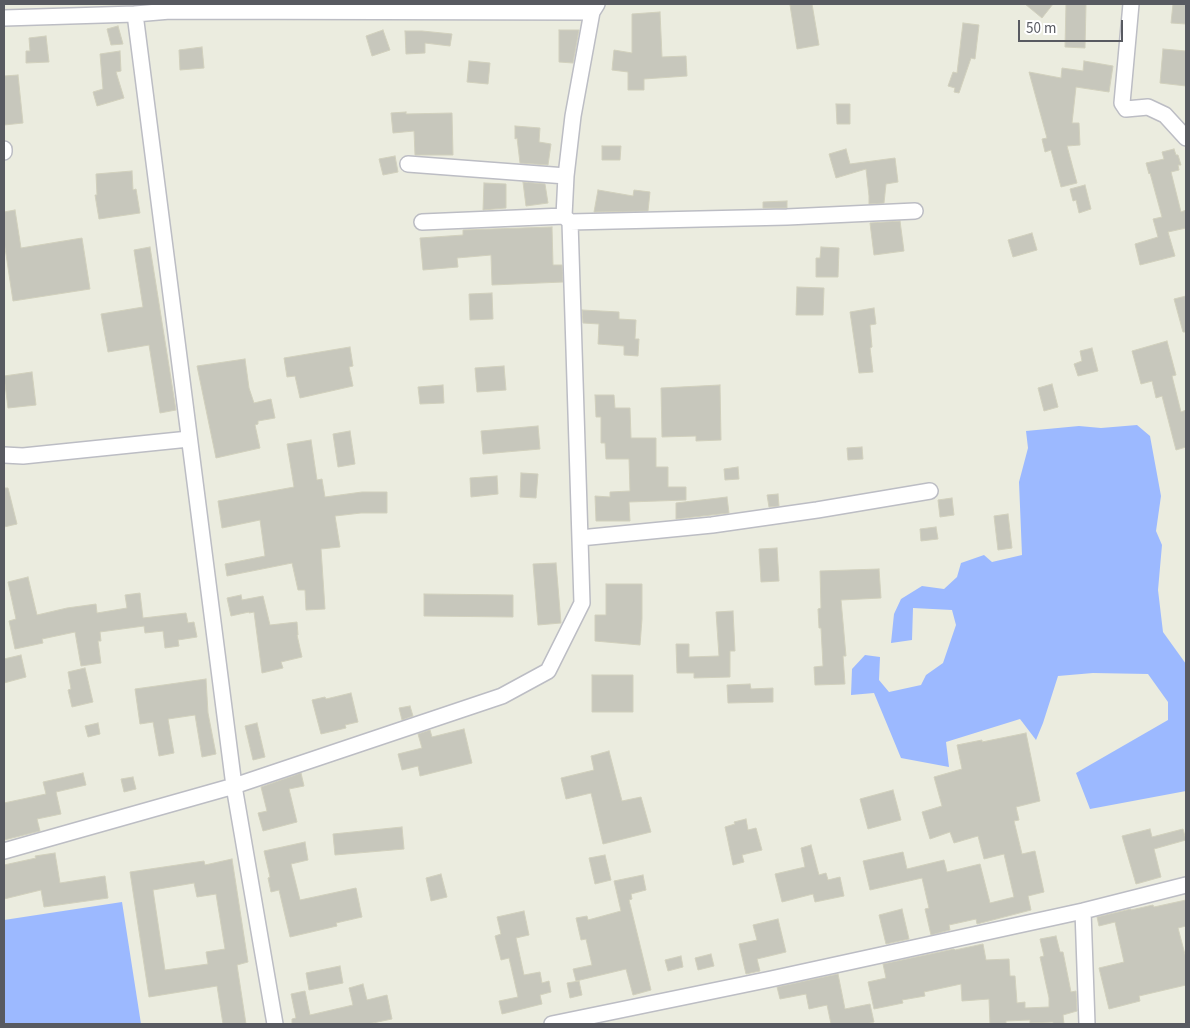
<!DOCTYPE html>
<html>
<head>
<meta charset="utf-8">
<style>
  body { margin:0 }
  #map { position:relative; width:1190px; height:1028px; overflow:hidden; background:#ebecdf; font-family:"Source Sans 3",sans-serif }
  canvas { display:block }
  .frame { position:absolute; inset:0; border:5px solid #585a61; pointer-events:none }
  .scale { position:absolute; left:1018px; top:20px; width:105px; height:22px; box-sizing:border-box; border:2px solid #585a61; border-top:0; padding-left:6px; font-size:15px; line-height:18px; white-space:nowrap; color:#585a61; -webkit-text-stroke:4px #fff; paint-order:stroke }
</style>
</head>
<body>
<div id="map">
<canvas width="1190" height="1028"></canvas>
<div class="frame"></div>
<div class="scale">50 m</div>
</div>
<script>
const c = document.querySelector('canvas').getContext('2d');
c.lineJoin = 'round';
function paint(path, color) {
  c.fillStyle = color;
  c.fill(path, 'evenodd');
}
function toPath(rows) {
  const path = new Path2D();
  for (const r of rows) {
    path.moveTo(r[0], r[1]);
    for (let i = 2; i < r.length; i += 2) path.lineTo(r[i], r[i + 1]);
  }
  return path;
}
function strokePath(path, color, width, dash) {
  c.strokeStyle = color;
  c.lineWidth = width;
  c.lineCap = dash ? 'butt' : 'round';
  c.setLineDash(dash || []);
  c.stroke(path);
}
paint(toPath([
  [1137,425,1150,436,1161,496,1156,531,1162,545,1158,590,1163,632,1186,664,1186,791,1090,809,1076,773,1168,720,1168,702,1148,674,1093,673,1058,676,1043,723,1036,740,1020,719,946,742,949,767,901,758,874,693,851,695,852,669,865,655,880,657,879,680,889,692,921,685,926,675,943,663,956,625,952,610,913,608,912,640,891,643,894,614,901,599,922,586,944,589,957,577,961,563,984,555,992,562,1022,555,1019,482,1028,448,1026,431,1079,426,1101,428],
  [122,902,141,1024,4,1024,4,920]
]), '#9cb9ff');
const building = toPath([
  [798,4,812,4,819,45,797,49,790,5,798,4],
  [1025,4,1053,4,1042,18,1025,4],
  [1066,4,1086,4,1085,48,1065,47,1066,4],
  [1173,4,1186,4,1186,24,1171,23,1173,4],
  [660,12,662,57,686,56,687,76,644,79,644,90,628,90,628,72,612,70,614,50,632,53,632,14,660,12],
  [963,23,979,25,975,59,971,58,959,93,954,92,955,88,948,86,953,72,957,73,963,23],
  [118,26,123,44,111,45,107,29,118,26],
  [383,30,390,50,372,56,366,36,383,30],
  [559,30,579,30,573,63,559,62,559,30],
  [405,31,422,31,452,34,450,46,425,43,425,53,406,54,405,31],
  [46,36,49,62,26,63,26,51,30,51,29,38,46,36],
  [202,47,204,68,180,70,179,50,202,47],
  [1163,49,1186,51,1186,86,1160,83,1163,49],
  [120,51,121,71,116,72,124,98,97,106,93,92,103,89,100,54,120,51],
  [469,61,490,63,488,84,467,82,469,61],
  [1084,61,1113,66,1109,92,1076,87,1072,123,1079,123,1080,145,1067,146,1077,183,1061,187,1051,150,1045,152,1042,139,1047,138,1029,72,1061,78,1062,68,1083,71,1084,61],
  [18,75,23,123,4,125,4,76,18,75],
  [836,104,850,104,850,124,837,124,836,104],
  [406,112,406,114,452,113,453,155,415,155,414,131,393,133,391,113,406,112],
  [515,126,540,128,539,142,551,144,548,165,520,163,517,138,515,139,515,126],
  [602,146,621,146,620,160,602,160,602,146],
  [846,149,850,164,895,158,898,182,886,184,884,203,869,204,869,196,866,169,836,178,829,154,846,149],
  [1174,149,1176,155,1178,155,1181,165,1178,165,1179,170,1171,172,1181,212,1186,210,1186,228,1168,232,1175,256,1140,265,1135,244,1158,237,1153,219,1162,217,1150,173,1149,174,1146,163,1164,159,1162,152,1174,149],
  [395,156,398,172,383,175,379,159,395,156],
  [132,171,133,190,136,189,140,213,99,219,95,195,97,195,96,174,132,171],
  [523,182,545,184,548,203,526,206,523,182],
  [484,183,506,184,506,208,483,210,484,183],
  [1085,185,1091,209,1079,213,1076,200,1073,201,1070,189,1085,185],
  [598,190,633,196,634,190,650,192,648,211,594,212,598,190],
  [787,201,787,208,763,208,763,202,787,201],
  [15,210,21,248,82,238,90,289,13,301,4,241,4,212,15,210],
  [900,221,904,251,874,255,870,223,900,221],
  [552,227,553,265,562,265,563,282,492,285,491,255,457,258,458,267,423,270,420,238,463,235,463,230,552,227],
  [1032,233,1037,250,1013,257,1008,240,1032,233],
  [150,247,176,410,160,413,149,345,108,352,101,314,143,307,134,250,150,247],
  [821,247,839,248,838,277,816,277,816,258,820,258,821,247],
  [797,287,824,288,823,315,796,315,797,287],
  [492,293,493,319,470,320,469,294,492,293],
  [1186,296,1186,332,1183,332,1174,299,1186,296],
  [874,308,876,324,870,325,872,347,870,348,873,372,859,373,850,312,874,308],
  [582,310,619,312,619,319,636,320,635,339,639,339,638,356,624,355,624,346,598,344,599,324,583,323,582,310],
  [1167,341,1176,375,1172,376,1181,412,1186,410,1186,447,1176,450,1162,396,1156,398,1152,381,1141,384,1132,351,1167,341],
  [350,347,353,366,349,367,353,386,300,398,295,376,287,377,284,358,350,347],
  [1092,348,1098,371,1078,376,1074,364,1082,361,1080,351,1092,348],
  [245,359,249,388,254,403,271,399,275,418,258,421,258,424,255,425,260,448,216,458,197,366,245,359],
  [504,366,506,390,477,392,475,368,504,366],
  [32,372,36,405,8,408,4,376,32,372],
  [1052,384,1058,407,1044,411,1038,388,1052,384],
  [443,385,444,403,420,404,418,387,443,385],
  [720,385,721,440,696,441,696,436,662,437,661,388,720,385],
  [595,395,614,395,615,408,630,408,631,438,656,438,656,467,668,467,668,487,686,487,686,500,629,502,630,521,596,521,595,496,610,497,610,492,630,491,629,459,606,459,605,443,601,443,601,417,596,417,595,395],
  [538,426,540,449,483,454,481,431,538,426],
  [350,431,355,464,338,467,333,434,350,431],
  [311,440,317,480,322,479,325,497,362,492,387,492,387,513,361,513,335,516,340,547,321,549,325,609,306,610,305,590,298,590,292,563,227,576,225,564,265,556,260,520,222,528,218,501,294,487,287,444,311,440],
  [862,447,863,459,848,460,847,448,862,447],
  [738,467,739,479,725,480,724,469,738,467],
  [521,473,538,474,536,498,520,497,521,473],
  [497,476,498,494,471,497,470,478,497,476],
  [4,488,8,488,17,524,4,527,4,488],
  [778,494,779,506,769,507,767,495,778,494],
  [727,497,729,513,676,519,676,503,727,497],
  [952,498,954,515,940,517,938,500,952,498],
  [1008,514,1012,548,998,550,994,516,1008,514],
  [936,527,938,539,921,541,920,529,936,527],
  [777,548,779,581,761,582,759,549,777,548],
  [556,563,561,623,538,625,533,564,556,563],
  [879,569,881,598,841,600,846,656,843,656,845,684,815,685,814,667,823,666,821,628,819,628,818,609,821,608,820,571,879,569],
  [28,577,37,615,67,608,96,604,97,613,127,608,125,595,140,593,143,618,186,613,188,623,194,622,197,637,178,640,179,646,165,648,163,631,145,633,144,626,100,632,101,641,98,641,101,663,81,666,75,632,42,639,43,643,15,649,9,621,16,619,8,582,28,577],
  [606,584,642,584,642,619,640,645,595,641,595,615,606,615,606,584],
  [424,594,513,595,513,617,424,616,424,594],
  [241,595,242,600,263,596,270,625,297,622,298,635,297,635,302,657,281,662,283,668,262,673,254,612,249,613,249,612,231,616,227,598,241,595],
  [733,611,735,651,730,651,730,677,694,678,694,673,677,673,676,644,689,644,689,657,719,656,716,612,733,611],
  [21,655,26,677,4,683,4,659,21,655],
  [85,668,93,702,72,707,68,690,71,689,68,672,85,668],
  [592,675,633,675,633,712,592,712,592,675],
  [206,679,208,713,216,754,202,757,195,715,168,719,174,753,159,756,153,722,140,724,135,689,206,679],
  [750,684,751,689,773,688,773,702,728,703,727,685,750,684],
  [351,693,358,722,345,725,346,728,321,734,312,700,325,697,326,699,351,693],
  [410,706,413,716,402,720,399,708,410,706],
  [98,723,100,734,88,737,85,726,98,723],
  [257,723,265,757,253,760,245,726,257,723],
  [464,729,472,763,420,776,418,766,402,770,398,754,422,748,418,734,430,730,432,737,464,729],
  [1026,733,1040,801,1016,807,1019,820,1014,821,1022,854,1035,851,1044,892,1028,896,1031,910,977,924,976,919,949,925,950,930,931,935,925,909,929,908,922,878,870,890,863,861,903,852,907,869,944,860,947,872,980,864,990,903,1014,897,1004,854,984,859,978,836,954,843,950,832,930,839,922,812,942,806,934,777,962,769,957,745,982,740,982,742,1026,733],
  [609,751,622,801,641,797,651,832,603,844,591,793,566,799,561,778,594,770,591,756,609,751],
  [83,773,86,785,56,792,61,814,37,819,40,831,4,840,4,803,46,794,43,782,83,773],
  [301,773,304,786,289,789,297,822,263,831,258,813,267,811,261,787,301,773],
  [133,777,136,789,124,792,121,779,133,777],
  [893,790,901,820,868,829,860,799,893,790],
  [746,819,748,830,756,828,762,850,742,855,744,862,733,865,725,827,735,824,734,822,746,819],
  [402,827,404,849,335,855,333,834,402,827],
  [1150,829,1152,837,1183,829,1186,840,1154,849,1161,877,1136,884,1122,836,1150,829],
  [305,842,308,860,291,864,300,900,356,888,362,917,336,923,337,926,290,937,279,890,271,892,268,878,270,877,264,851,305,842],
  [811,845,819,875,826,873,828,880,840,877,844,896,815,902,813,894,782,902,775,874,805,867,801,848,811,845],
  [55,853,60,883,105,876,108,898,44,907,41,890,4,899,4,865,36,858,35,856,55,853],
  [605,855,611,880,595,884,589,858,605,855],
  [232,859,248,962,237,965,246,1024,223,1024,217,986,149,997,130,872,204,861,205,865,232,859],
  [194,883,197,897,216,894,225,949,206,952,208,964,165,970,153,890,194,883],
  [441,874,447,897,431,901,426,878,441,874],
  [643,875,646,890,631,894,632,899,629,900,651,990,633,995,626,969,576,981,573,969,592,965,586,939,581,940,576,918,587,916,588,920,621,911,614,881,643,875],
  [1186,900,1186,926,1178,928,1186,958,1186,985,1139,996,1140,1001,1109,1009,1099,968,1124,962,1115,922,1099,926,1097,917,1131,909,1131,910,1153,905,1154,907,1186,900],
  [902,909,909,939,886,944,879,915,902,909],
  [524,911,529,935,516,938,524,975,540,972,542,983,549,981,551,992,540,995,542,1004,502,1014,499,1001,518,997,509,958,501,960,495,936,501,934,497,917,524,911],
  [778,919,786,952,757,959,760,971,746,974,739,944,757,940,753,925,778,919],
  [1056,936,1060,952,1063,952,1071,992,1076,991,1077,1011,1063,1015,1064,1024,1053,1024,1053,1022,1030,1023,1030,1020,1006,1021,1006,1024,990,1024,989,999,962,1001,961,984,924,992,925,996,902,1000,903,1003,874,1009,868,982,886,978,883,964,954,949,955,950,983,944,986,960,1009,959,1010,976,1015,976,1017,1003,1025,1002,1025,1008,1049,1007,1049,998,1040,957,1044,956,1040,939,1056,936],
  [711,954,714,966,698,970,695,958,711,954],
  [681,956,683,967,668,971,665,960,681,956],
  [340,966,343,983,309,990,306,973,340,966],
  [838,974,845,1009,870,1004,874,1022,866,1024,831,1024,827,1005,809,1009,806,994,780,999,777,987,838,974],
  [579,981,582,995,570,998,567,983,579,981],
  [363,984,367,1000,387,995,392,1019,368,1024,292,1024,292,1019,296,1018,291,994,305,991,310,1015,353,1005,349,988,363,984]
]);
paint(building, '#c7c7bc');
strokePath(building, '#d1d0bd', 1);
const minor = toPath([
  [1131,4,1122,103,1126,109,1148,107,1165,115,1186,138],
  [135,14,234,786,275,1024],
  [4,18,135,14,170,11,592,12],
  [4,149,4,152],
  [408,164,566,176],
  [422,222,564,216],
  [570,222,787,217,915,211],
  [4,455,23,456,189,439],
  [580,538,712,525,817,510,930,491],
  [4,851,234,786,502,696,548,671,582,603,570,222,564,216,566,176,573,116,592,12,597,4],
  [1083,911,1087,1024],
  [552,1024,771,979,1083,911,1186,885]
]);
strokePath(minor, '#bcbdc4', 18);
strokePath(minor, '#fff', 15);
</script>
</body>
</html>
